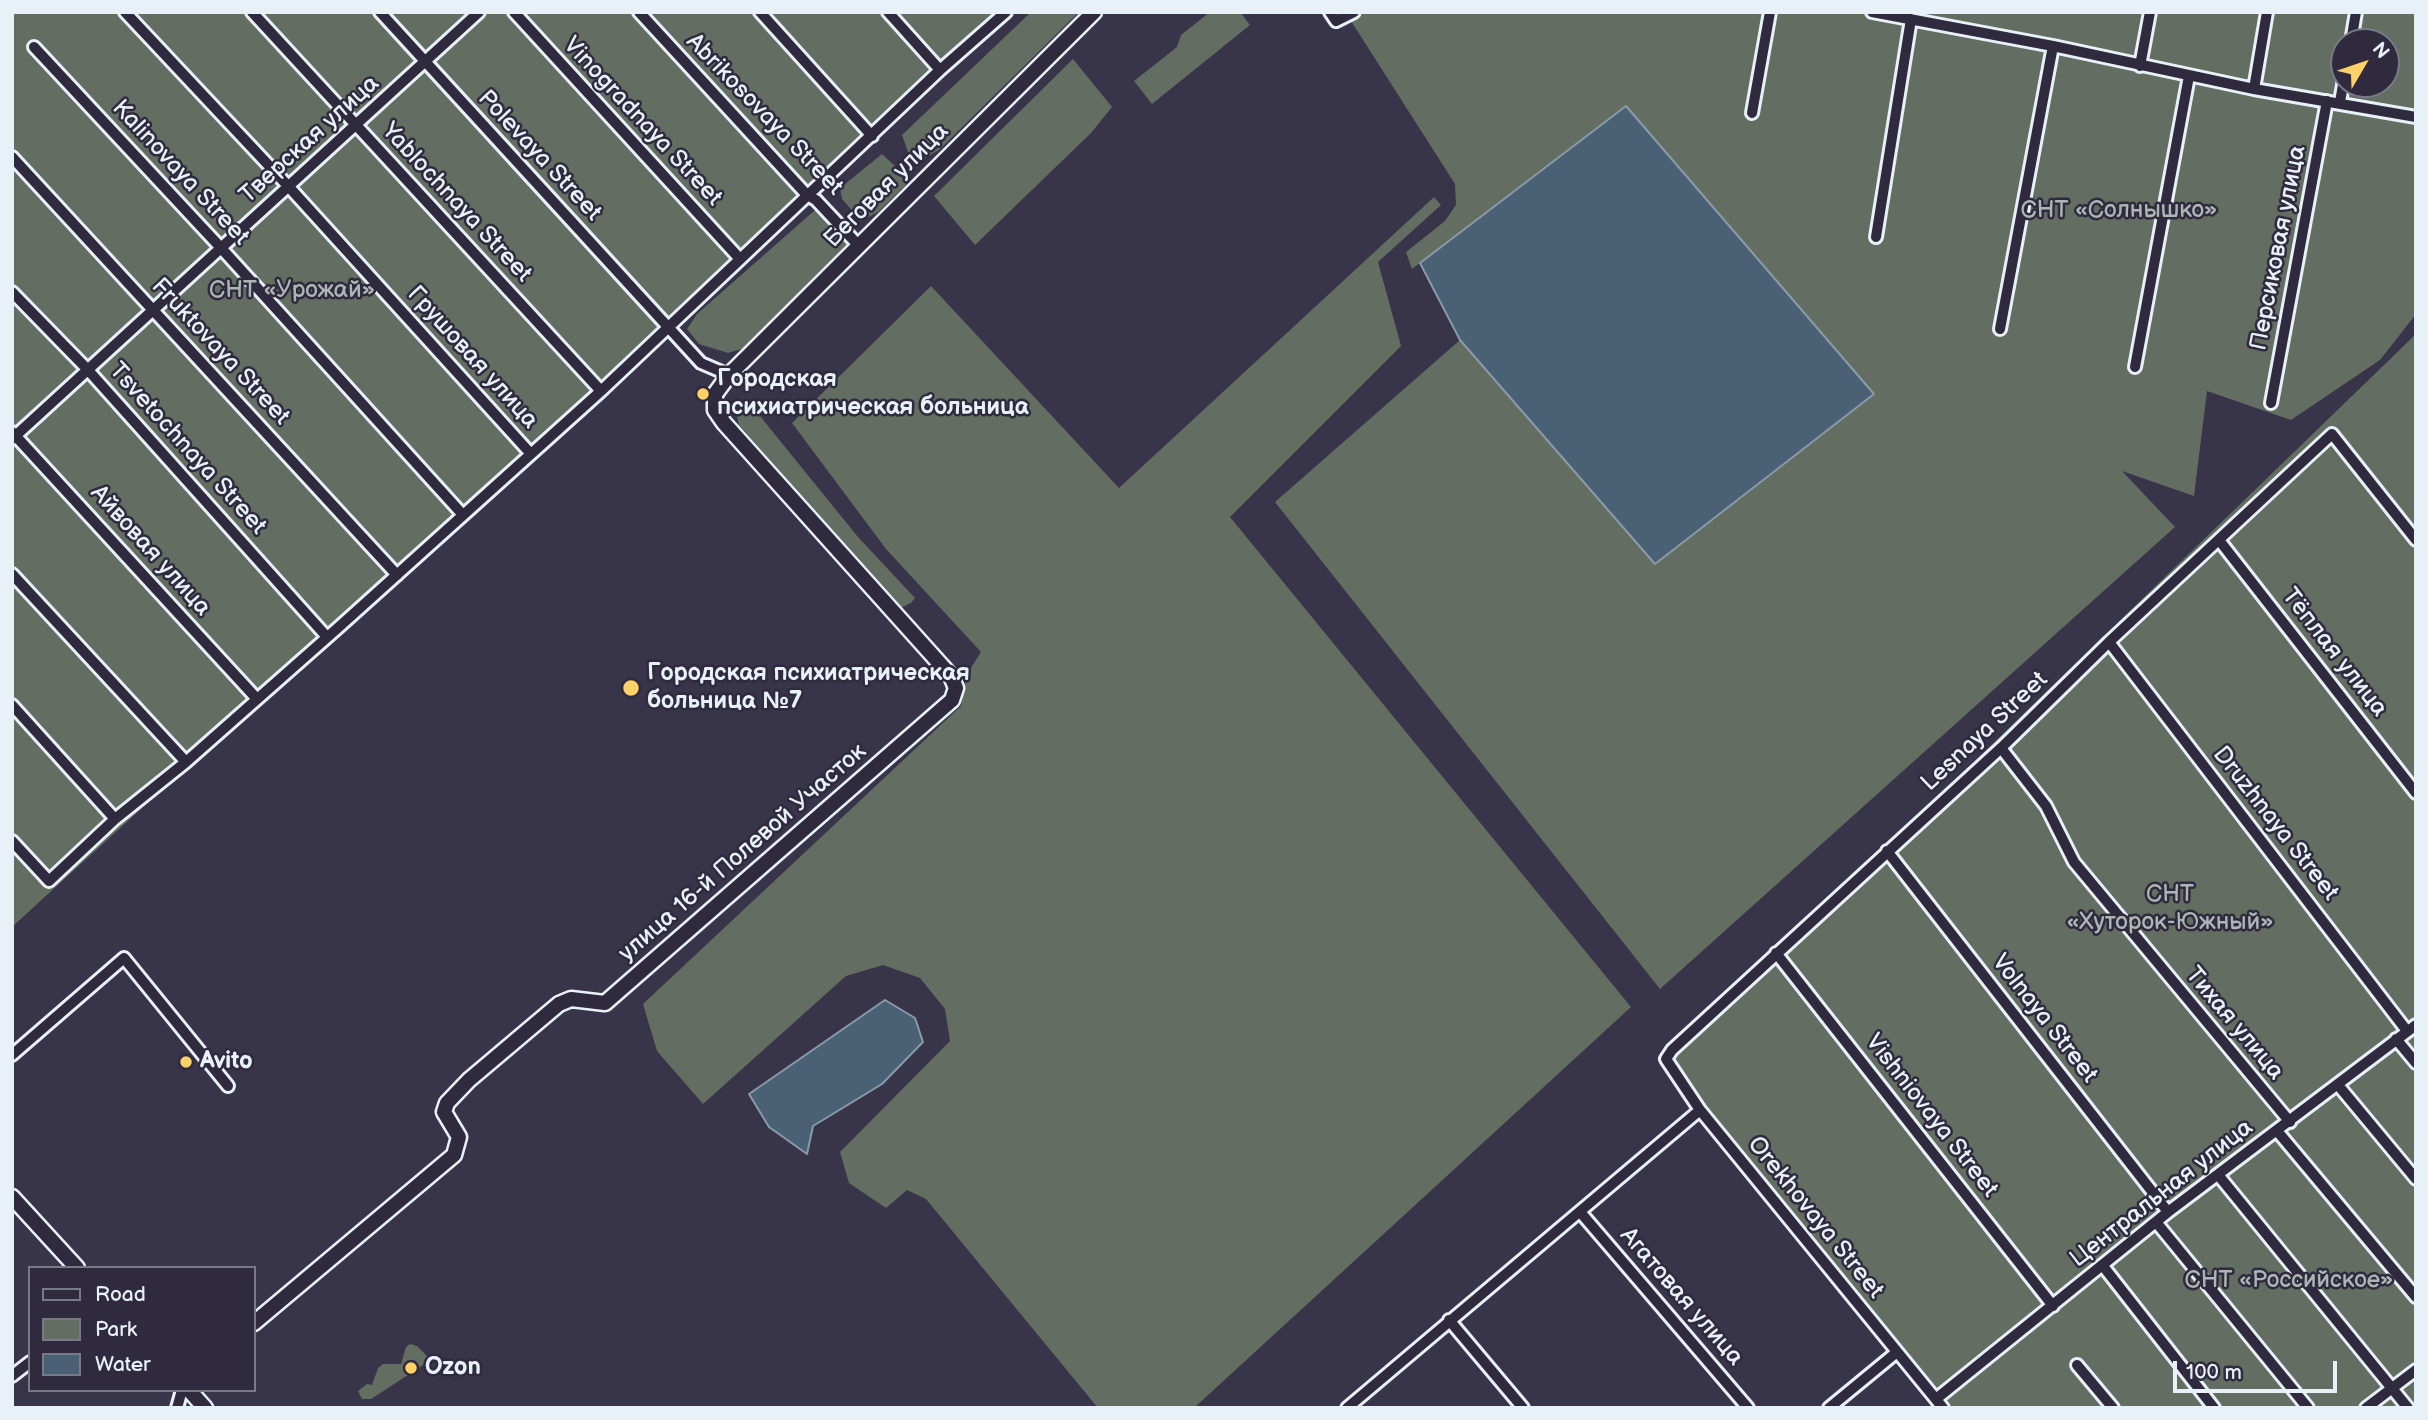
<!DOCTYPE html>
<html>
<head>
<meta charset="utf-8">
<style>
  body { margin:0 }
  #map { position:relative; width:2428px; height:1420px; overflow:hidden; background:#383449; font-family:"Balsamiq Sans",sans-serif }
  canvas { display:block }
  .frame { position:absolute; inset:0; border:14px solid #e8f1f8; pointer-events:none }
  .legend { position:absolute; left:28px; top:1266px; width:228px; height:126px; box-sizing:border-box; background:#2f2a3d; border:2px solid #797a88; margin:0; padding:9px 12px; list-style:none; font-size:21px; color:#e8f1f8 }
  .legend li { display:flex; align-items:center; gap:14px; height:35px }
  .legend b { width:35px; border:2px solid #797a88 }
  .north { position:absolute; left:2330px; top:28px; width:70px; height:70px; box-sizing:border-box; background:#2f2a3d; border:2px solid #797a88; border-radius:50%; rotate:51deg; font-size:19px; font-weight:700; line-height:28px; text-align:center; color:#e8f1f8 }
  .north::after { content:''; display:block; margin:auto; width:24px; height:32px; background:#ffd166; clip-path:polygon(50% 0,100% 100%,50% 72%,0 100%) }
  .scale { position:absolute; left:2173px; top:1361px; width:164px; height:32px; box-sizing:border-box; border:4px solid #e8f1f8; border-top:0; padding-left:9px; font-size:21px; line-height:24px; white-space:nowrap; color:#e8f1f8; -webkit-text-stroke:5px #2f2a3d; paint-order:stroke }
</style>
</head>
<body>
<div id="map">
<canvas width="2428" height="1420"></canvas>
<div class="frame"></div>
<ul class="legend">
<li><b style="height:9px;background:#2f2a3d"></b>Road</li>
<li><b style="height:19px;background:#646d61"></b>Park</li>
<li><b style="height:19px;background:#4a6175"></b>Water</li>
</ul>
<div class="north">N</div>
<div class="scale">100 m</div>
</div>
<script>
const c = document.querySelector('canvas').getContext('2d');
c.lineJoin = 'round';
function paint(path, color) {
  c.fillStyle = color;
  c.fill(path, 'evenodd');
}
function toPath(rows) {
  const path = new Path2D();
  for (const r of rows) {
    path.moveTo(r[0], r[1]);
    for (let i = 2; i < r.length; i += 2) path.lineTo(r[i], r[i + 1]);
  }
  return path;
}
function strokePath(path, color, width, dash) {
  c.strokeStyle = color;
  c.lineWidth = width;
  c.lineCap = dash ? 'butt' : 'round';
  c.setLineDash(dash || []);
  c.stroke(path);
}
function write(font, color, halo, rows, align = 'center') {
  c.font = font + ' "Balsamiq Sans",sans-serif';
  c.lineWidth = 5;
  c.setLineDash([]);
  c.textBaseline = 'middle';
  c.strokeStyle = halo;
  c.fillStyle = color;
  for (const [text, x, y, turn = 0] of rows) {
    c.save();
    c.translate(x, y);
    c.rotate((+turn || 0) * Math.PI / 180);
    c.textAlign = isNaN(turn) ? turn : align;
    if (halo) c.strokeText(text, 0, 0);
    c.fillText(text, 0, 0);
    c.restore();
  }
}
paint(toPath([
  [12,12,1011,12,12,927],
  [1031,12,1079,12,939,150,921,160,908,152,902,135],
  [1210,12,1240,12,1250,25,1152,104,1134,81,1177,47,1181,35],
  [1366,12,2416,12,2416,314,2380,360,2291,420,2207,391,2194,496,2122,471,2175,527,1660,989,1275,502,1460,340,1656,564,1626,106,1412,269,1406,252,1445,221,1456,205,1455,184,1351,21],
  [2344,42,2386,42,2386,84,2344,84],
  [1073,59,1112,107,1091,133,975,245,934,196],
  [882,154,896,167,906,185,878,212,861,221,842,199,840,188],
  [1434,197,1441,205,1378,262,1401,346,1230,517,1631,1007,1194,1408,1098,1408,926,1199,907,1190,886,1208,849,1183,840,1152,950,1041,945,1009,920,978,883,965,846,976,703,1104,657,1051,643,1004,961,706,967,674,981,652,886,549,792,423,931,286,1119,488],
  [815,210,841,233,847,245,745,348,728,353,699,344,687,329,697,314],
  [2416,334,2416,1408,1943,1408,1700,1110,1668,1058],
  [740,403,751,405,858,537,915,598,911,603,900,608,739,425,735,408],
  [410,1344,417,1346,431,1360,371,1399,362,1399,358,1391,367,1384,372,1385,378,1368,383,1364,401,1364,406,1347]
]), '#646d61');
const water = toPath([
  [1626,106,1874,394,1655,564,1460,340,1420,263,1626,106],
  [885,1000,915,1018,923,1042,882,1084,813,1126,807,1154,769,1127,749,1094,885,1000]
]);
paint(water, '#4a6175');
strokePath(water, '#899ba9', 2);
const minor = toPath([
  [125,12,289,187,531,454],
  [252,12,601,391],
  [380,12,701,363,729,375],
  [514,12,740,259],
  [639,12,807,195,816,200,859,246],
  [760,12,872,136],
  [888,12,940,70],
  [1330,12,1336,21,1354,12],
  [1872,12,2053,46,2254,89,2416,117],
  [2351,42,2356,12],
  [34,47,222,249,463,515],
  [2140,66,2150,12],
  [2254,89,2267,12],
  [2340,102,2344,79],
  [1752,113,1770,12],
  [12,157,397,575],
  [1876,237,1911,19],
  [12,292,88,370,327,637],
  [2000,329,2053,46],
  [2135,367,2189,76],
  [2271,403,2327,101],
  [12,432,257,699],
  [12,439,479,12],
  [2219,540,2416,793],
  [12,574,186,762],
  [2109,642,2407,1031],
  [12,705,115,819],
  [2001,748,2046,806,2074,862,2290,1122],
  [12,841,49,881,115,819,186,762,340,626,601,391,940,70,1006,12],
  [1887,851,2168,1212],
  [1776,953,2053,1306],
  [2396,1039,2416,1063],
  [12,1055,124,958,228,1086],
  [2338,1085,2416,1179],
  [2278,1132,2416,1297],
  [2219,1176,2408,1408],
  [1581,1213,1748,1408],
  [2156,1222,2308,1408],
  [2103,1266,2214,1408],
  [1449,1320,1523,1408],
  [2077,1365,2113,1408],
  [12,1376,30,1362],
  [1936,1399,2168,1212,2416,1025],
  [177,1408,182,1390],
  [1347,1408,1700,1110],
  [1829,1408,1897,1352],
  [1943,1408,1700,1110,1666,1059,1672,1050,2001,748,2109,642,2332,434,2416,540],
  [2366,1408,2416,1370]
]);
const tertiary = toPath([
  [12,1197,77,1268],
  [254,1323,454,1155,459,1137,444,1112,447,1103,469,1080,559,1004,571,999,605,1003,952,700,956,688,951,676,724,423,715,410,715,394,729,375,1094,12],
  [189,1390,205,1408]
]);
strokePath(minor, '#e8f1f8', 16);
strokePath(tertiary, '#e8f1f8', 19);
strokePath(minor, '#2f2a3d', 10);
strokePath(tertiary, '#2f2a3d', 14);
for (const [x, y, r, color] of [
  [703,394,7,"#ffd166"],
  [631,688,9,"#ffd166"],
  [186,1062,7,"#ffd166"],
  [411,1368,7,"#ffd166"]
]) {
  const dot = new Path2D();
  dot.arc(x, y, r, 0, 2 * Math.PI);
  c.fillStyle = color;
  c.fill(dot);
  strokePath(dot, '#2f2a3d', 2.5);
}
write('24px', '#e8f1f8', '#2f2a3d', [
  ["Abrikosovaya Street",764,115,46],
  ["Vinogradnaya Street",642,122,47],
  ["Тверская улица",310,140,-42],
  ["Polevaya Street",539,156,47],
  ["Kalinovaya Street",180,173,47],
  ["Беговая улица",887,186,-45],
  ["Yablochnaya Street",456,203,47],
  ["Персиковая улица",2279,248,-79],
  ["Fruktovaya Street",220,352,47],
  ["Грушовая улица",472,358,48],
  ["Tsvetochnaya Street",187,449,48],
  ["Айвовая улица",150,551,48],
  ["Тёплая улица",2334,653,52],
  ["Lesnaya Street",1985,732,-43],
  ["Druzhnaya Street",2275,824,52],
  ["улица 16-й Полевой Участок",743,853,-41],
  ["Volnaya Street",2044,1019,52],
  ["Тихая улица",2234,1024,50],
  ["Vishniovaya Street",1931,1116,52],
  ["Центральная улица",2162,1194,-38],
  ["Orekhovaya Street",1815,1218,51],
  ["Агатовая улица",1681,1297,49]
]);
write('24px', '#adb6b4', '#2f2a3d', [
  ["СНТ «Солнышко»",2119,211],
  ["СНТ «Урожай»",292,291],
  ["СНТ",2170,895],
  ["«Хуторок-Южный»",2170,923],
  ["СНТ «Российское»",2289,1281]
]);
write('bold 24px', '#e8f1f8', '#2f2a3d', [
  ["Городская",717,380],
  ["психиатрическая больница",717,408],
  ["Городская психиатрическая",647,674],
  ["больница №7",647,702],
  ["Avito",200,1062],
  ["Ozon",425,1368]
], 'left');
</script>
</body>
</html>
